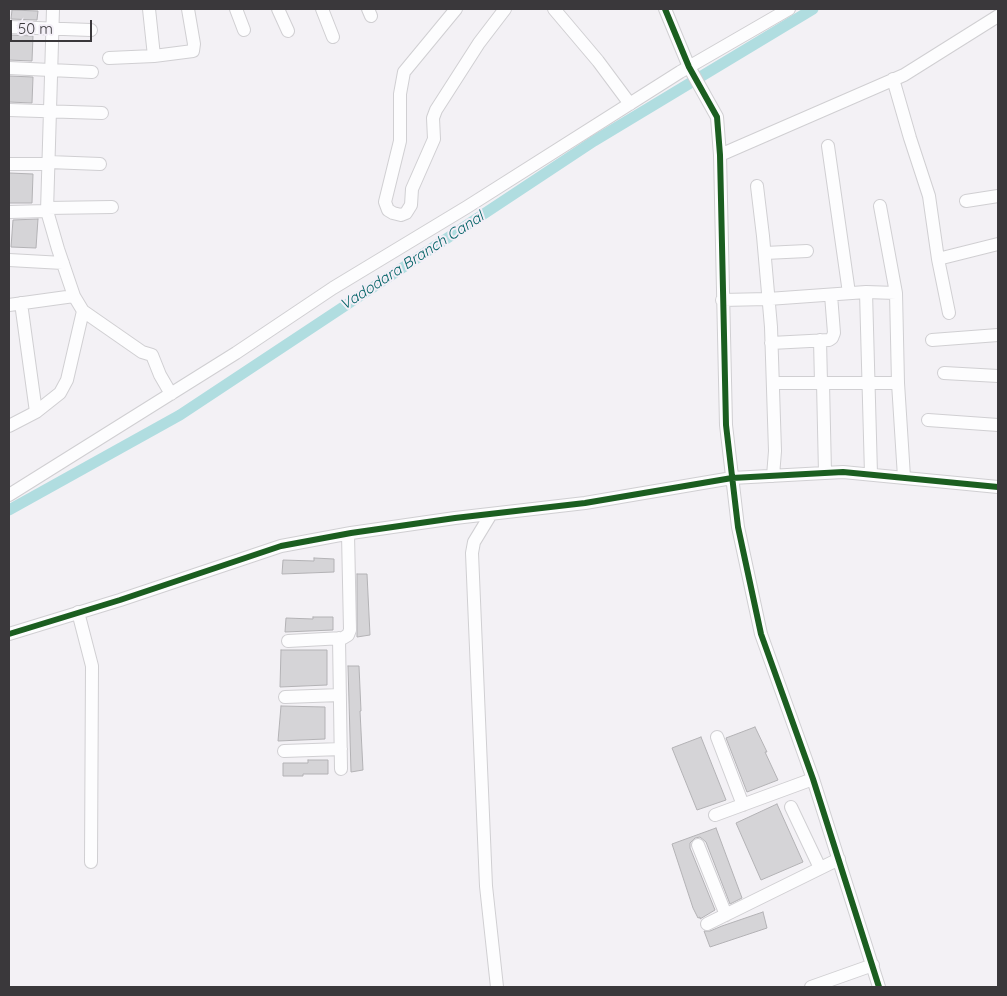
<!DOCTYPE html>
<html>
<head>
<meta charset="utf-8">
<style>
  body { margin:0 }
  #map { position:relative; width:1007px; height:996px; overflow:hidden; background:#f3f1f5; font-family:Quicksand,sans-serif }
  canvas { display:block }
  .frame { position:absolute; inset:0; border:10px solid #3a383b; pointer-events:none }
  .scale { position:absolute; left:10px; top:20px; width:82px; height:22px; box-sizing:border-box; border:2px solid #3a383b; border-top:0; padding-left:6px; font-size:15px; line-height:18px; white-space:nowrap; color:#3a383b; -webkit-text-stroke:4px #f3eff7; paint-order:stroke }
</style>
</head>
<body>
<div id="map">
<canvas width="1007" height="996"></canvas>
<div class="frame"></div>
<div class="scale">50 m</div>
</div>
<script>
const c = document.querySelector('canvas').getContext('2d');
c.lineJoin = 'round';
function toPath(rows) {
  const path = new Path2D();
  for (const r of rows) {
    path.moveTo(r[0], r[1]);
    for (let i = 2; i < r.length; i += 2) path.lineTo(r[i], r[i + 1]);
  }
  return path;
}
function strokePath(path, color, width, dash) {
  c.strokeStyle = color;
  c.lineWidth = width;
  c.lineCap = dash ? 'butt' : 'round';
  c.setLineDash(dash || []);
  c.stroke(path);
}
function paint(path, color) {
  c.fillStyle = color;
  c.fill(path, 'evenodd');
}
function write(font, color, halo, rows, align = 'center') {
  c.font = font + ' Quicksand,sans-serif';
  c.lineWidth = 4;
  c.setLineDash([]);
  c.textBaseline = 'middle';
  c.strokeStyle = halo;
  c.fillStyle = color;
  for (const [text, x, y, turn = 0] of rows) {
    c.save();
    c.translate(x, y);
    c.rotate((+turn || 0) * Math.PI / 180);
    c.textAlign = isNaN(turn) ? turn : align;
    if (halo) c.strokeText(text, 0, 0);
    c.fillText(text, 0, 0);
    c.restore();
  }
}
strokePath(toPath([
  [9,510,180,415,594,141,813,9]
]), '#b0dde0', 11);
const building = toPath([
  [12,10,38,11,37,20,11,19,12,10],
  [9,35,33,36,32,61,9,60,9,35],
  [9,76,33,77,32,103,9,102,9,76],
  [9,173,33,174,32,203,9,203,9,173],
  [38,219,36,248,11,247,13,220,38,219],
  [314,558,334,559,334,572,282,574,283,560,314,561,314,558],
  [357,574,367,574,370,635,357,637,357,574],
  [313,617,333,617,333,630,285,632,286,618,313,619,313,617],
  [281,650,327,650,327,685,280,687,281,650],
  [348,666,359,666,361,711,360,711,363,770,351,772,348,666],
  [281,706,325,707,325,739,278,741,281,706],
  [755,727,767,752,765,752,778,780,747,792,726,738,755,727],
  [701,737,726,800,697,810,672,748,701,737],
  [308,760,328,760,328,774,303,774,303,776,283,776,283,763,308,763,308,760],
  [777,804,803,862,761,880,736,823,777,804],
  [716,828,742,898,730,904,706,842,700,837,695,838,690,843,690,848,715,910,700,919,700,917,698,918,693,908,672,844,716,828],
  [763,912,767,928,710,947,704,931,710,931,722,926,763,912]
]);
paint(building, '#d5d4d7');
strokePath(building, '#b3b2b5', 1);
const minor = toPath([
  [53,9,47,211,58,249,74,296,83,311,142,352,152,355,160,375,171,394],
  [236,9,244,30],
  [278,9,288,31],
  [322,9,333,37],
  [368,9,371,16],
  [456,9,404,72,400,94,400,141,385,202,388,210,393,213,401,215,406,213,411,205,412,189,434,139,433,118,436,110,479,43,505,9],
  [554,9,598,61,630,104],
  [665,9,689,67,717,117,720,155,726,425,738,527,761,634,813,779,879,987],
  [9,27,91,30],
  [154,56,193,51,194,44,188,9],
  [109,58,154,56,149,9],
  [9,68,92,72],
  [893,79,910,138,929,196,938,259],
  [9,110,102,113],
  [828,146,849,293],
  [720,155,904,75,998,16],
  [49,162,100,164],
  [9,164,49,164],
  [757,186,763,236,771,327,775,451,773,476],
  [966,201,998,196],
  [880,206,896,293],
  [47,208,112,207],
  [9,212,47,211],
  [765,253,807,251],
  [9,260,63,263],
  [866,292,871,474],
  [722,300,768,299,866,292,896,293,898,383,904,477],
  [21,303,36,412],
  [9,305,74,296],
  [949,313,938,259,998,244],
  [820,340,821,383],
  [932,340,998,335],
  [771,343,829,340,832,338,834,333,831,295],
  [944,373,998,376],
  [773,383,898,383],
  [823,383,825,473],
  [928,420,998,425],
  [9,426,36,412,60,393,67,380,83,311],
  [9,495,236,353,333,288,467,207,680,72,789,9],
  [491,514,474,542,472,553,486,886,497,987],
  [78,612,92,666,91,862],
  [9,634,120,600,281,546,351,533,455,518,585,503,732,478,843,472,998,487],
  [339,638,341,769],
  [288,641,343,638,348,635,350,630,348,534],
  [285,697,340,695],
  [717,737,743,805],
  [284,751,341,749],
  [791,807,820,868],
  [715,815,813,779],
  [698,845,726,915],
  [707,924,839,859],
  [811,987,873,965]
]);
strokePath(minor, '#d0cfd2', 14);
strokePath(minor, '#fdfdfe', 12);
strokePath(toPath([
  [665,9,689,67,717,117,720,155,726,425,738,527,761,634,813,779,879,987],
  [9,634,120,600,281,546,351,533,455,518,585,503,732,478,843,472,998,487]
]), '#1b5e20', 6);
write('italic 15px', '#006265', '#f3eff7', [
  ["Vadodara Branch Canal",412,261,-33]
]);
</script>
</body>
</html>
